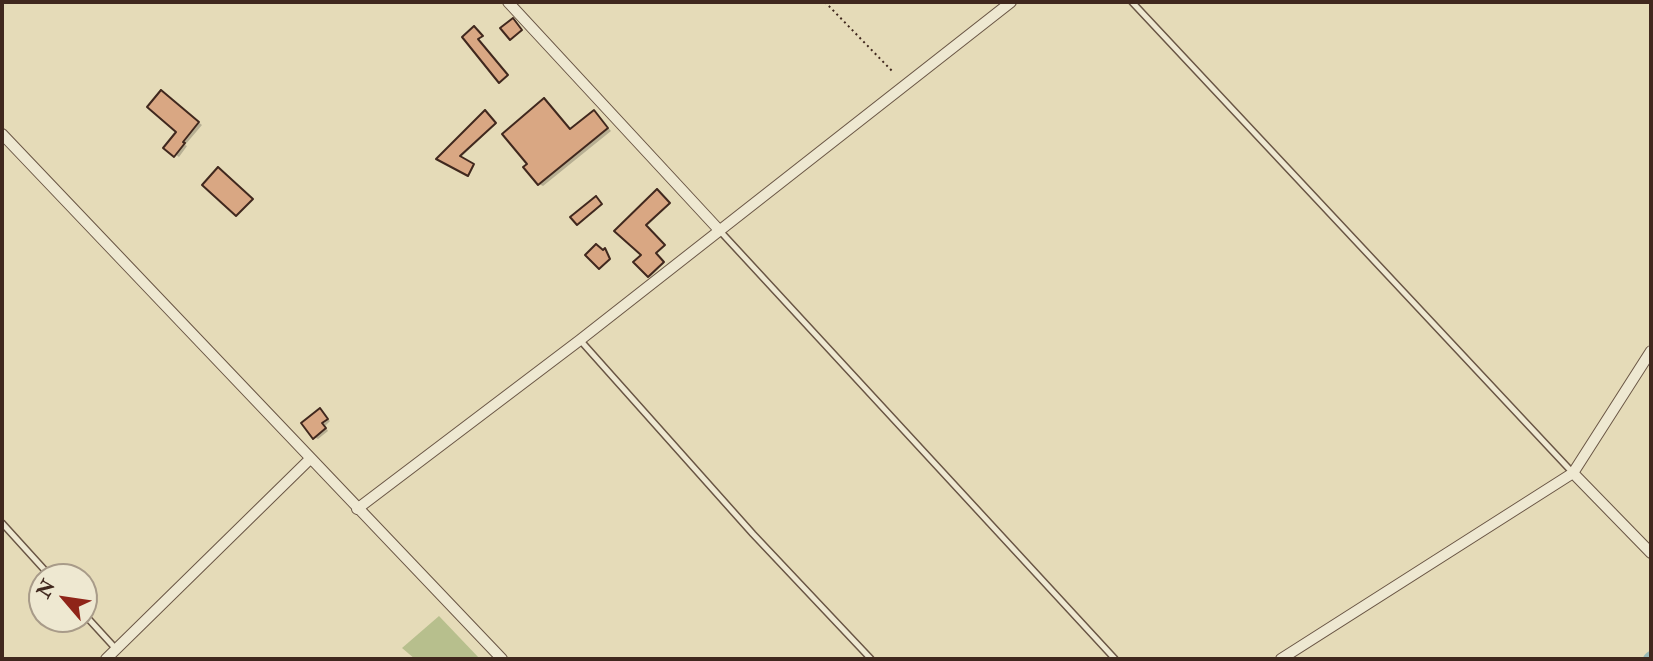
<!DOCTYPE html>
<html>
<head>
<meta charset="utf-8">
<style>
  body { margin:0 }
  #map { position:relative; width:1653px; height:661px; overflow:hidden; background:#e5dbb8; font-family:"IM FELL Double Pica",serif }
  canvas { display:block }
  .frame { position:absolute; inset:0; border:4px solid #40281e; pointer-events:none }
  .north { position:absolute; left:28px; top:563px; width:70px; height:70px; box-sizing:border-box; background:#eee8d1; border:2px solid #a89b89; border-radius:50%; rotate:299deg; font-size:19px; font-weight:700; line-height:28px; text-align:center; color:#40281e }
  .north::after { content:''; display:block; margin:auto; width:24px; height:32px; background:#8f2418; clip-path:polygon(50% 0,100% 100%,50% 72%,0 100%) }
</style>
</head>
<body>
<div id="map">
<canvas width="1653" height="661"></canvas>
<div class="frame"></div>
<div class="north">N</div>
</div>
<script>
const c = document.querySelector('canvas').getContext('2d');
c.lineJoin = 'round';
function paint(path, color) {
  c.fillStyle = color;
  c.fill(path, 'evenodd');
}
function toPath(rows) {
  const path = new Path2D();
  for (const r of rows) {
    path.moveTo(r[0], r[1]);
    for (let i = 2; i < r.length; i += 2) path.lineTo(r[i], r[i + 1]);
  }
  return path;
}
function strokePath(path, color, width, dash) {
  c.strokeStyle = color;
  c.lineWidth = width;
  c.lineCap = dash ? 'butt' : 'round';
  c.setLineDash(dash || []);
  c.stroke(path);
}
paint(toPath([
  [439,616,480,659,415,659,402,648]
]), '#b7bf8d');
paint(toPath([
  [164,94,202,125,185,145,187,146,179,157,166,148,178,131],
  [544,100,572,130,594,112,611,131,543,186,539,184,529,164],
  [486,113,496,124,460,158,474,166,469,175,439,158],
  [657,191,670,204,646,227,665,246,656,254,664,263,650,277,636,262,644,255,617,231],
  [320,411,330,421,325,426,328,431,318,439,314,437]
]), '#0003');
strokePath(toPath([
  [1649,659,1651,657]
]), '#98b9b6', 12);
const building = toPath([
  [513,18,522,30,510,40,500,28,513,18],
  [474,26,483,36,478,39,508,75,499,83,462,37,474,26],
  [161,90,199,122,183,142,185,143,174,157,163,148,176,132,147,107,161,90],
  [544,98,570,129,594,110,608,128,538,185,523,167,527,164,502,134,544,98],
  [485,110,496,123,460,156,474,164,468,176,436,159,485,110],
  [218,167,253,199,236,216,202,185,218,167],
  [657,189,670,203,646,225,665,245,656,253,664,262,648,277,633,262,641,255,614,231,657,189],
  [596,196,602,204,577,225,570,217,596,196],
  [596,244,603,250,605,248,610,259,599,269,585,255,596,244],
  [320,408,328,419,322,423,326,428,313,439,301,423,320,408]
]);
paint(building, '#d9a783');
strokePath(building, '#40281e', 2);
const service = toPath([
  [1132,2,1573,473],
  [720,231,1115,659],
  [580,340,753,534,871,659],
  [2,523,51,577],
  [84,614,116,649]
]);
const minor = toPath([
  [508,2,720,231],
  [2,134,502,659],
  [1573,473,1651,553],
  [357,509,580,340,1011,2],
  [106,659,310,459],
  [1281,659,1573,473,1651,351]
]);
strokePath(service, '#695544', 8);
strokePath(minor, '#695544', 12);
strokePath(toPath([
  [825,2,894,73]
]), '#40281e', 2, [2, 3.5]);
strokePath(service, '#eee8d1', 5);
strokePath(minor, '#eee8d1', 10);
</script>
</body>
</html>
